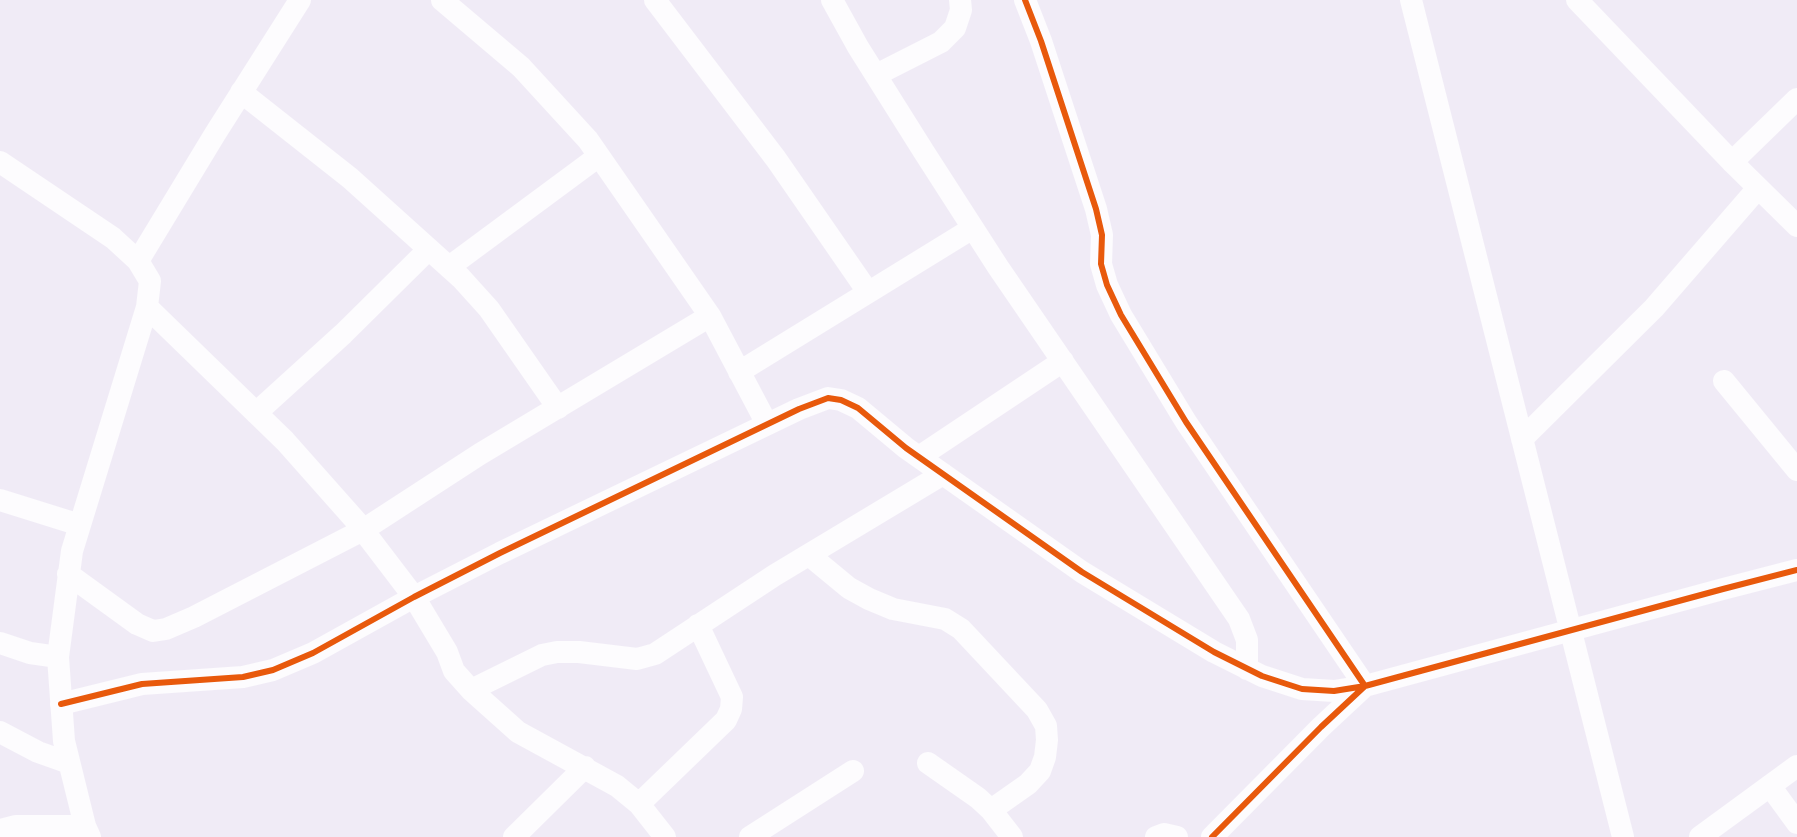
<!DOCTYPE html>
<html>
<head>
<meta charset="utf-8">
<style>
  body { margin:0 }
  canvas { display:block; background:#f0ebf6 }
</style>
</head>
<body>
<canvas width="1797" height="837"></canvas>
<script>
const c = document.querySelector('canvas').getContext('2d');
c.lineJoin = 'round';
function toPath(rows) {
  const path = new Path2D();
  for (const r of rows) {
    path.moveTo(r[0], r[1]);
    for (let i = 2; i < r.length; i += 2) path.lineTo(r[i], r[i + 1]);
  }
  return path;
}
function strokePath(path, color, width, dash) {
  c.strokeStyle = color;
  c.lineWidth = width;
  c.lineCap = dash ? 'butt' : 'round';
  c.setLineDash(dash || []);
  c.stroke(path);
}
strokePath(toPath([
  [442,0,521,67,588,140,710,316,767,424],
  [655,0,776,159,868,292],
  [832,0,858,47,924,152,998,267,1239,619,1247,640,1247,669],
  [1025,0,1041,41,1096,209,1102,235,1101,264,1107,285,1121,315,1186,422,1365,686,1321,727,1212,837],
  [1411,0,1623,837],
  [1577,0,1732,162,1797,226],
  [876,75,941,42,955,28,961,10,960,0],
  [241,92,350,178,461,278,489,309,558,408],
  [0,162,113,238,138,261,150,281,147,307,72,551,58,657,64,741,85,826,90,837],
  [1732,162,1797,99],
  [138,261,215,134,300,0],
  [449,267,599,156],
  [147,307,285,441,356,521,414,597,447,652,454,671,471,690,518,732,617,786,639,804,665,837],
  [739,372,973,228],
  [1724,381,1797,470],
  [256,413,343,334,429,249],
  [1522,439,1654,308,1758,188],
  [919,457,1063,361],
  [0,500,80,525],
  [809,555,849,588,869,599,893,609,945,619,961,629,1037,710,1046,726,1047,740,1045,757,1040,771,1028,784,991,810],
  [68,574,137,624,153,631,166,629,194,617,363,530,480,454,710,316],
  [0,643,30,653,58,657],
  [471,690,542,655,557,652,579,652,637,659,655,654,775,575,943,474],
  [61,704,142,684,243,677,273,670,313,653,414,597,500,553,799,409,828,398,841,400,858,408,906,448,1082,572,1214,652,1262,676,1302,689,1334,691,1365,686,1723,589,1797,570],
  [0,732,38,752,69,763],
  [928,763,978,798,991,810,1012,837],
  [1770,786,1797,823],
  [639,804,726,720,731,709,732,697,698,625],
  [0,830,16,826,85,826],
  [514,837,585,767],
  [750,837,853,771],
  [1156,837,1164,834,1177,837]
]), '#fdfcfe', 22);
strokePath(toPath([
  [1700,837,1797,766]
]), '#fdfcfe', 22);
strokePath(toPath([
  [1025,0,1041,41,1096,209,1102,235,1101,264,1107,285,1121,315,1186,422,1365,686,1321,727,1212,837],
  [61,704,142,684,243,677,273,670,313,653,414,597,500,553,799,409,828,398,841,400,858,408,906,448,1082,572,1214,652,1262,676,1302,689,1334,691,1365,686,1723,589,1797,570]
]), '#e8590c', 6);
</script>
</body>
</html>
